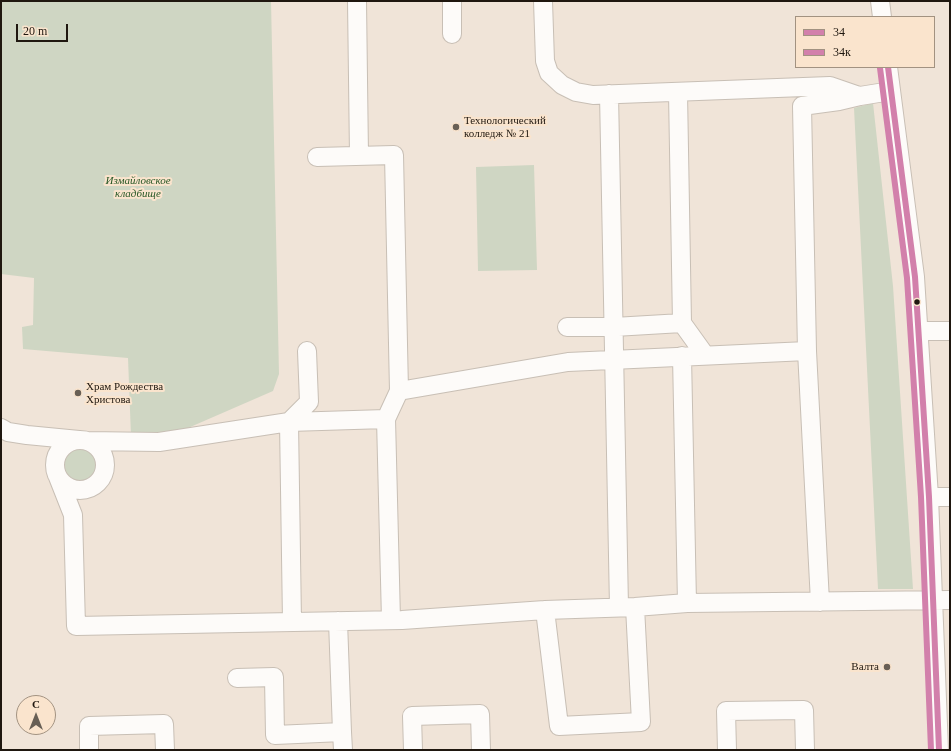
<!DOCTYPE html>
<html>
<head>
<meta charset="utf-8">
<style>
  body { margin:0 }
  #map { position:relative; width:951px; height:751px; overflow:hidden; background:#f0e4d8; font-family:Georgia,serif }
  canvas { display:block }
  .frame { position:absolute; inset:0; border:2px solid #1f170f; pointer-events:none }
  .legend { position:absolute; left:795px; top:16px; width:140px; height:52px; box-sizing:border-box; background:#fae4cd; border:1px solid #a29281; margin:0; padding:5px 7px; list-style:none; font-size:12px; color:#1f170f }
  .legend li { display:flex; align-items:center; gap:8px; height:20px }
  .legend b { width:20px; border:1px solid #a29281 }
  .north { position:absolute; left:16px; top:695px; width:40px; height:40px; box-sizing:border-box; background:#fae4cd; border:1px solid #a29281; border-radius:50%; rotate:0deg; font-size:11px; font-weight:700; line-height:16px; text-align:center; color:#1f170f }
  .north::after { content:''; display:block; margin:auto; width:14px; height:18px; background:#685f55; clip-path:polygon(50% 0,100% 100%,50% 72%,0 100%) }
  .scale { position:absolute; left:16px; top:24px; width:52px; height:18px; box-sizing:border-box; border:2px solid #1f170f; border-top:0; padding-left:5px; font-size:12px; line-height:14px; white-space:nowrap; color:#1f170f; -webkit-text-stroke:3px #fae4cd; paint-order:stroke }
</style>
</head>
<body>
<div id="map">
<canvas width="951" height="751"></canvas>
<div class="frame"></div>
<ul class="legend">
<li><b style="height:5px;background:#d280ab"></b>34</li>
<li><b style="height:5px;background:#d280ab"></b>34к</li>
</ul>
<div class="north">С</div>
<div class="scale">20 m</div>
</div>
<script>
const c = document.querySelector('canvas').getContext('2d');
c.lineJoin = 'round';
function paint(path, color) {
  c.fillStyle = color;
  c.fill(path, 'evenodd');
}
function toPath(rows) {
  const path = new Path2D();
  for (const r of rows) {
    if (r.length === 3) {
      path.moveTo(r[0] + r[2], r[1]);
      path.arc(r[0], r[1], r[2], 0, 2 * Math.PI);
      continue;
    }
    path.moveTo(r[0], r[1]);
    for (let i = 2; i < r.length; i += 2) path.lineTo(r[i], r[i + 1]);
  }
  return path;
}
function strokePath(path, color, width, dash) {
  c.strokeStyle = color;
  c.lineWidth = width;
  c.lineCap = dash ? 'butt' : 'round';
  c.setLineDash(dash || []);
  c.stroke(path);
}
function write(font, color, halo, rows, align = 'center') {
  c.font = font + ' Georgia,serif';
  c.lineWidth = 4;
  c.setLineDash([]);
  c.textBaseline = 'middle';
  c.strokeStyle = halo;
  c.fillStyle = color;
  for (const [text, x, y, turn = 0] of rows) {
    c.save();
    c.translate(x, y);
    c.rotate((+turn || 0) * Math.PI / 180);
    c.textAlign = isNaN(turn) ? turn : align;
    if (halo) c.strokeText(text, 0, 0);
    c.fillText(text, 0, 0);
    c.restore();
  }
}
paint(toPath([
  [1,1,271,1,279,374,273,391,165,438,131,436,128,358,23,349,22,327,33,325,34,278,1,274],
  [873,103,893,286,913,589,878,589,854,108],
  [534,165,537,270,478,271,476,167],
  [80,465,18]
]), '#cfd6c3');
const minor = toPath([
  [357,1,359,156],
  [452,1,452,34],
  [543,1,545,61,549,73,562,85,576,92,593,95,830,86,859,96],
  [880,1,882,17],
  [888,67,915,277,929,497,939,750],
  [678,92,682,323,705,355],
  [609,94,619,607],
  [317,157,394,155,399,391,386,419,391,620],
  [567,327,614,327,682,323],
  [918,331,950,331],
  [682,356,687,603],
  [399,391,568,362,807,351],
  [1,428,8,432,27,435,79,440],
  [80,465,25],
  [87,441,159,442,289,422,386,419],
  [58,477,73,515,76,626,402,620,545,610,635,607,687,603,950,600],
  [929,497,950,497],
  [820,602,807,351,802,106,839,101,860,96,891,91],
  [545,610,559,726,641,722,635,607],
  [292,622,289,422,309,402,307,351],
  [237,678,274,677,275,735,342,732,338,621],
  [342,732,343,750],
  [89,750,89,726,164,724,165,750],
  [413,750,412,716,480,714,481,750],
  [727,750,726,711,804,710,805,750]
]);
strokePath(minor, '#c8bfb5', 20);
strokePath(minor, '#fdfbf9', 18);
strokePath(toPath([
  [888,67,915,277,929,497,939,750]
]), '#d280ab', 6);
strokePath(toPath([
  [880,68,907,278,921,497,931,750]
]), '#d280ab', 6);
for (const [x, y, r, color] of [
  [456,127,4,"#685f55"],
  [917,302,3.5,"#1f170f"],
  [78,393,4,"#685f55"],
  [887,667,4,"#685f55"]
]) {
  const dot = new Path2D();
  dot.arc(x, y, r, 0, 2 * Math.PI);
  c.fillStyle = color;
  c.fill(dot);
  strokePath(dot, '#fae4cd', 1.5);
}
write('11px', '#1f170f', '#fae4cd', [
  ["Технологический",464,121],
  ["колледж № 21",464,134],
  ["Храм Рождества",86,387],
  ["Христова",86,400],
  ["Валта",879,667,"right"]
], 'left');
write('italic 11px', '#255624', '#fae4cd', [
  ["Измайловское",138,181],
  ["кладбище",138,194]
]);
</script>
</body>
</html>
